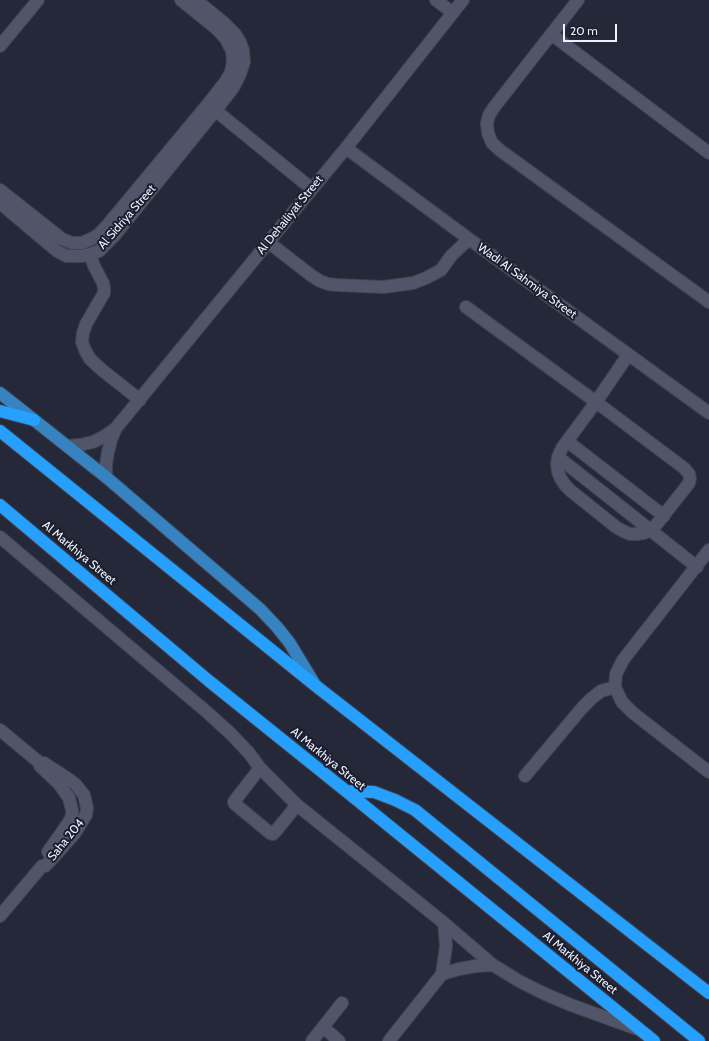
<!DOCTYPE html>
<html>
<head>
<meta charset="utf-8">
<style>
  body { margin:0 }
  #map { position:relative; width:709px; height:1041px; overflow:hidden; background:#242839; font-family:Cabin,sans-serif }
  canvas { display:block }
  .scale { position:absolute; left:563px; top:24px; width:54px; height:18px; box-sizing:border-box; border:2px solid #eef1fc; border-top:0; padding-left:5px; font-size:12px; line-height:14px; white-space:nowrap; color:#eef1fc; -webkit-text-stroke:3px #1b1e2f; paint-order:stroke }
</style>
</head>
<body>
<div id="map">
<canvas width="709" height="1041"></canvas>
<div class="scale">20 m</div>
</div>
<script>
const c = document.querySelector('canvas').getContext('2d');
c.lineJoin = 'round';
function toPath(rows) {
  const path = new Path2D();
  for (const r of rows) {
    path.moveTo(r[0], r[1]);
    for (let i = 2; i < r.length; i += 2) path.lineTo(r[i], r[i + 1]);
  }
  return path;
}
function strokePath(path, color, width, dash) {
  c.strokeStyle = color;
  c.lineWidth = width;
  c.lineCap = dash ? 'butt' : 'round';
  c.setLineDash(dash || []);
  c.stroke(path);
}
function write(font, color, halo, rows, align = 'center') {
  c.font = font + ' Cabin,sans-serif';
  c.lineWidth = 4;
  c.setLineDash([]);
  c.textBaseline = 'middle';
  c.strokeStyle = halo;
  c.fillStyle = color;
  for (const [text, x, y, turn = 0] of rows) {
    c.save();
    c.translate(x, y);
    c.rotate((+turn || 0) * Math.PI / 180);
    c.textAlign = isNaN(turn) ? turn : align;
    if (halo) c.strokeText(text, 0, 0);
    c.fillText(text, 0, 0);
    c.restore();
  }
}
const minor = toPath([
  [436,0,453,13],
  [578,0,495,106,489,115,487,123,488,133,492,143,501,151,709,302],
  [551,34,709,153],
  [0,46,38,0],
  [210,106,312,189],
  [346,148,469,239,709,413],
  [0,190,62,239,72,243,82,243,91,239,98,235,105,228,208,104,226,81,231,72,233,62,232,51,226,39,217,29,181,0],
  [0,203,57,251,66,256,82,256,90,254,99,251,114,236,215,111,233,88,240,74,244,62,243,50,240,42,235,34,224,23,196,0],
  [268,242,312,276,320,281,328,284,337,285,383,287,413,283,426,278,441,270,451,256,469,239],
  [90,254,94,266,103,283,104,288,104,293,86,324,83,333,82,342,85,350,90,359,102,370,140,400],
  [466,307,596,402,628,355],
  [596,402,684,468,689,474,690,478,689,483,686,487,656,525,651,530,644,533,637,534,630,534,623,531,616,527,571,491,565,485,561,479,558,472,557,464,558,457,562,448,596,402],
  [567,441,664,516],
  [67,446,80,445,93,442,105,436,116,428,312,189,346,148,463,0],
  [558,457,697,567],
  [106,477,106,464,108,452,111,440,116,428],
  [0,537,208,713,231,734,249,753,260,768,297,805,444,923,493,965,519,981,545,994,571,1005,640,1030],
  [709,550,623,660,616,674,615,687,622,702,633,713,709,772],
  [0,730,40,763,40,766,59,784,69,798,72,810,72,816,69,822,48,852],
  [260,768,236,799,234,802,235,804,270,833,273,834,275,832,297,805],
  [525,776,582,708,592,698,601,691,615,687],
  [0,916,42,866,45,866,50,861,75,833,81,823,86,815,87,808,84,795,76,785,70,780,44,763,40,763],
  [442,974,459,969,476,966,493,965],
  [323,1027,339,1041],
  [312,1041,342,1003],
  [389,1041,442,974,446,946,444,923]
]);
const major = toPath([
  [0,393,106,477,260,609,277,627,289,642,314,683]
]);
const highway = toPath([
  [0,411,34,420],
  [0,431,316,686,709,993],
  [0,505,209,681,346,791,654,1041],
  [346,791,374,792,395,800,415,810,699,1041]
]);
strokePath(minor, '#3f4250', 14);
strokePath(major, '#3f4250', 14);
strokePath(highway, '#3f4250', 14);
strokePath(minor, '#515569', 12);
strokePath(major, '#3782c1', 12);
strokePath(highway, '#26a0fc', 12);
write('12px', '#eef1fc', '#1b1e2f', [
  ["Al Dehailiyat Street",290,215,-51],
  ["Al Sidriya Street",127,217,-49],
  ["Wadi Al Sahmiya Street",527,281,36],
  ["Al Markhiya Street",79,553,40],
  ["Al Markhiya Street",328,759,39],
  ["Saha 204",66,840,-51],
  ["Al Markhiya Street",580,963,39]
]);
</script>
</body>
</html>
